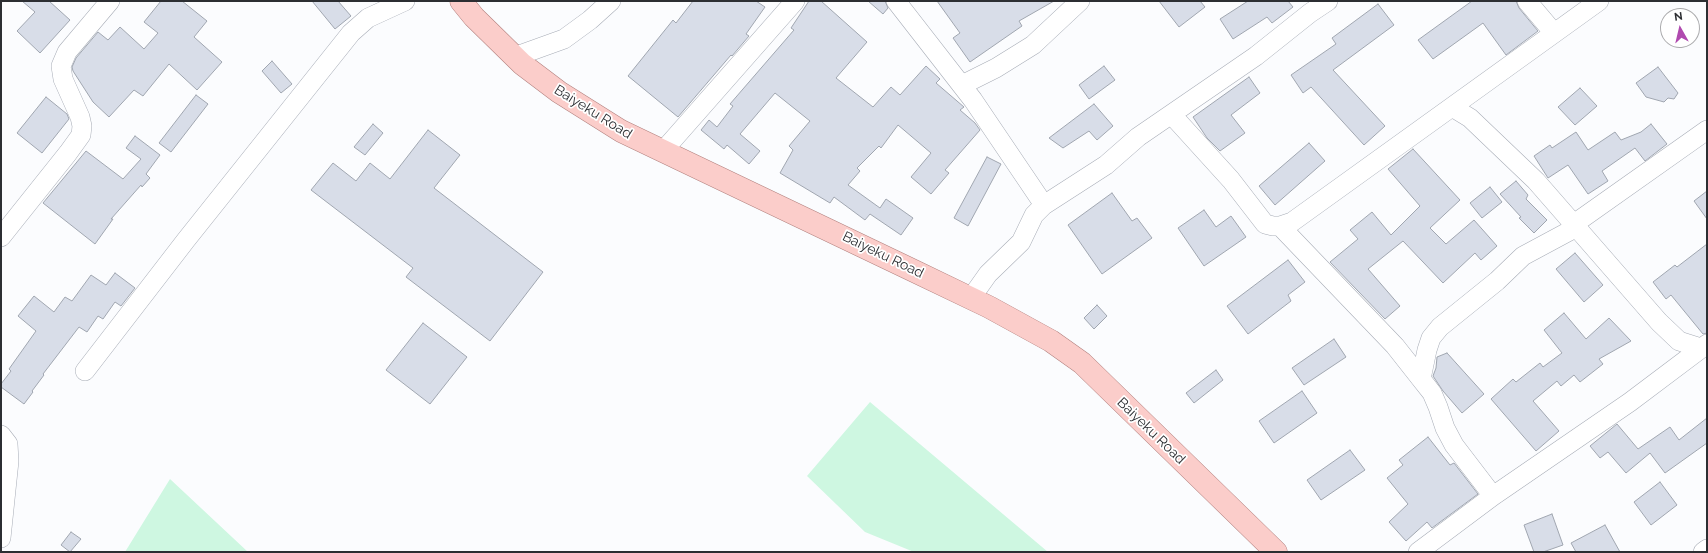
<!DOCTYPE html>
<html>
<head>
<meta charset="utf-8">
<style>
  body { margin:0 }
  #map { position:relative; width:1708px; height:553px; overflow:hidden; background:#fbfcfe; font-family:Raleway,sans-serif }
  canvas { display:block }
  .frame { position:absolute; inset:0; border:2px solid #2c2e32; pointer-events:none }
  .north { position:absolute; left:1660px; top:8px; width:40px; height:40px; box-sizing:border-box; background:#fff; border:1px solid #ababad; border-radius:50%; rotate:352deg; font-size:11px; font-weight:700; line-height:16px; text-align:center; color:#2c2e32 }
  .north::after { content:''; display:block; margin:auto; width:14px; height:18px; background:#b04aaf; clip-path:polygon(50% 0,100% 100%,50% 72%,0 100%) }
</style>
</head>
<body>
<div id="map">
<canvas width="1708" height="553"></canvas>
<div class="frame"></div>
<div class="north">N</div>
</div>
<script>
const c = document.querySelector('canvas').getContext('2d');
c.lineJoin = 'round';
function paint(path, color) {
  c.fillStyle = color;
  c.fill(path, 'evenodd');
}
function toPath(rows) {
  const path = new Path2D();
  for (const r of rows) {
    path.moveTo(r[0], r[1]);
    for (let i = 2; i < r.length; i += 2) path.lineTo(r[i], r[i + 1]);
  }
  return path;
}
function strokePath(path, color, width, dash) {
  c.strokeStyle = color;
  c.lineWidth = width;
  c.lineCap = dash ? 'butt' : 'round';
  c.setLineDash(dash || []);
  c.stroke(path);
}
function write(font, color, halo, rows, align = 'center') {
  c.font = font + ' Raleway,sans-serif';
  c.lineWidth = 3.5;
  c.setLineDash([]);
  c.textBaseline = 'middle';
  c.strokeStyle = halo;
  c.fillStyle = color;
  for (const [text, x, y, turn = 0] of rows) {
    c.save();
    c.translate(x, y);
    c.rotate((+turn || 0) * Math.PI / 180);
    c.textAlign = isNaN(turn) ? turn : align;
    if (halo) c.strokeText(text, 0, 0);
    c.fillText(text, 0, 0);
    c.restore();
  }
}
paint(toPath([
  [870,402,1048,552,914,552,865,532,807,476],
  [170,479,248,552,125,552]
]), '#cef7e1');
const building = toPath([
  [22,1,49,1,70,20,40,53,17,31,35,12,22,1],
  [161,1,182,1,207,21,194,37,222,62,197,90,169,64,143,96,134,90,109,117,93,102,73,71,72,67,76,58,98,32,108,40,120,27,144,49,158,33,144,22,161,1],
  [312,1,338,1,351,16,335,29,312,1],
  [693,1,756,1,765,7,746,34,749,36,732,56,731,55,678,117,628,76,673,20,676,23,693,1],
  [809,1,821,1,867,42,836,78,873,107,891,87,900,95,926,66,940,79,936,83,964,107,960,110,975,123,980,130,945,170,949,173,931,194,911,177,931,153,898,125,881,148,879,146,857,168,860,171,848,185,880,208,886,199,913,218,901,235,870,214,865,220,834,197,830,203,780,173,793,150,789,146,810,121,775,93,740,134,760,151,749,164,727,145,724,149,701,130,709,120,717,127,733,106,730,104,794,30,791,28,809,1],
  [868,1,885,1,888,8,883,14,868,1],
  [937,1,1054,1,1019,21,1022,26,970,62,953,38,960,33,937,1],
  [1159,1,1200,1,1205,7,1179,27,1159,1],
  [1248,1,1288,1,1293,7,1272,23,1267,17,1233,39,1220,19,1248,1],
  [1472,1,1516,1,1519,8,1538,31,1506,55,1483,23,1433,59,1418,40,1472,1],
  [1378,4,1394,25,1333,70,1385,126,1364,145,1311,87,1303,93,1291,75,1336,44,1332,38,1378,4],
  [272,61,292,84,281,93,262,71,272,61],
  [1104,66,1115,80,1089,99,1079,85,1104,66],
  [1658,67,1678,93,1674,99,1668,98,1664,102,1646,97,1636,83,1658,67],
  [1249,77,1260,93,1231,115,1245,133,1220,151,1207,138,1193,117,1249,77],
  [1580,88,1597,106,1575,125,1558,107,1580,88],
  [196,95,208,104,171,152,159,143,196,95],
  [46,97,67,114,69,119,42,153,17,133,46,97],
  [1094,104,1113,126,1097,140,1089,131,1063,148,1049,138,1094,104],
  [373,124,383,133,365,155,354,147,373,124],
  [1651,124,1667,144,1645,161,1635,148,1602,171,1608,181,1588,194,1568,165,1548,178,1534,156,1550,145,1552,148,1576,132,1588,150,1615,132,1621,140,1641,132,1651,124],
  [428,130,460,155,434,188,543,272,490,341,406,277,413,268,311,190,333,163,356,181,370,163,390,179,428,130],
  [135,136,160,155,146,174,150,178,142,187,141,185,111,219,113,219,95,244,43,203,86,151,123,179,141,159,126,148,135,136],
  [1309,143,1325,161,1275,205,1259,186,1309,143],
  [1413,149,1460,200,1430,228,1446,244,1474,220,1497,246,1481,260,1475,253,1443,283,1403,241,1368,269,1400,306,1385,319,1330,262,1358,239,1350,230,1372,212,1391,235,1420,206,1388,169,1413,149],
  [987,157,1001,164,968,226,954,218,987,157],
  [1516,181,1528,195,1526,199,1547,220,1534,233,1519,218,1521,217,1500,194,1516,181],
  [1490,187,1502,202,1482,218,1470,203,1490,187],
  [1707,191,1707,219,1694,201,1707,191],
  [1112,193,1132,221,1137,218,1152,238,1102,274,1068,225,1112,193],
  [1204,210,1216,227,1231,216,1246,237,1204,266,1178,228,1204,210],
  [1707,244,1707,333,1703,334,1671,295,1666,299,1653,282,1675,265,1677,267,1707,244],
  [1575,253,1603,285,1584,302,1556,269,1575,253],
  [1288,260,1305,282,1288,295,1291,301,1248,334,1227,306,1288,260],
  [115,273,135,288,121,306,115,302,103,319,98,316,87,332,79,327,43,374,44,375,32,391,33,392,24,404,1,387,1,384,11,371,9,369,36,331,18,316,34,296,54,312,65,297,72,301,91,275,106,285,115,273],
  [1097,305,1107,316,1094,329,1084,318,1097,305],
  [1564,313,1586,339,1609,318,1631,341,1599,359,1603,364,1580,382,1574,375,1561,386,1557,381,1533,401,1559,431,1536,451,1491,399,1513,379,1516,382,1540,363,1543,367,1562,353,1544,330,1564,313],
  [423,323,467,357,430,404,386,370,423,323],
  [1334,339,1346,357,1304,385,1292,368,1334,339],
  [1447,353,1484,394,1462,413,1443,391,1433,376,1436,368,1437,357,1447,353],
  [1216,370,1223,380,1194,403,1186,393,1216,370],
  [1302,391,1317,413,1274,443,1259,421,1302,391],
  [1707,418,1707,443,1665,473,1650,453,1626,473,1608,452,1600,458,1590,446,1617,424,1638,449,1670,427,1679,440,1707,418],
  [1428,437,1450,465,1454,463,1478,494,1432,528,1427,522,1406,541,1389,522,1408,504,1387,478,1403,465,1399,460,1428,437],
  [1350,450,1365,470,1321,500,1307,480,1350,450],
  [1660,482,1677,505,1651,525,1634,502,1660,482],
  [1552,514,1563,545,1543,552,1534,552,1524,525,1552,514],
  [1605,525,1620,552,1576,552,1571,543,1605,525],
  [71,532,81,539,70,552,61,545,71,532]
]);
paint(building, '#d8dde8');
strokePath(building, '#a0a6b0', 1);
const minor = toPath([
  [896,1,973,100,1044,205],
  [1527,1,1554,33],
  [514,57,564,39,590,20,611,1],
  [962,85,996,68,1033,45,1080,1],
  [1452,107,1470,118,1536,181,1659,322,1679,341,1701,348],
  [1172,115,1231,180,1265,224,1273,226,1280,226,1292,222,1599,1],
  [663,151,795,1],
  [1574,224,1707,130],
  [1280,226,1395,346,1421,379,1432,393,1438,407,1445,428,1454,445,1493,496],
  [1,237,68,153,81,135,82,126,80,117,63,79,61,66,67,52,110,1],
  [971,298,988,274,1021,242,1034,215,1044,205,1106,165,1138,137,1256,56,1310,13,1328,1],
  [85,371,186,240,351,33,368,18,405,1],
  [1421,379,1427,350,1431,338,1440,327,1497,281,1523,256,1577,227],
  [1,435,8,444,9,461,1,538],
  [1418,552,1493,496,1630,402,1707,344],
  [1703,552,1707,549]
]);
const major = toPath([
  [461,1,474,17,522,64,559,92,621,131,912,270,989,307,1051,341,1082,363,1276,552]
]);
strokePath(minor, '#a7acb6', 20);
strokePath(major, '#b1807e', 23);
strokePath(minor, '#fff', 19);
strokePath(major, '#fbcdca', 22);
write('14px', '#2c2e32', '#fff', [
  ["Baiyeku Road",593,112,32],
  ["Baiyeku Road",883,255,26],
  ["Baiyeku Road",1151,431,44]
]);
</script>
</body>
</html>
